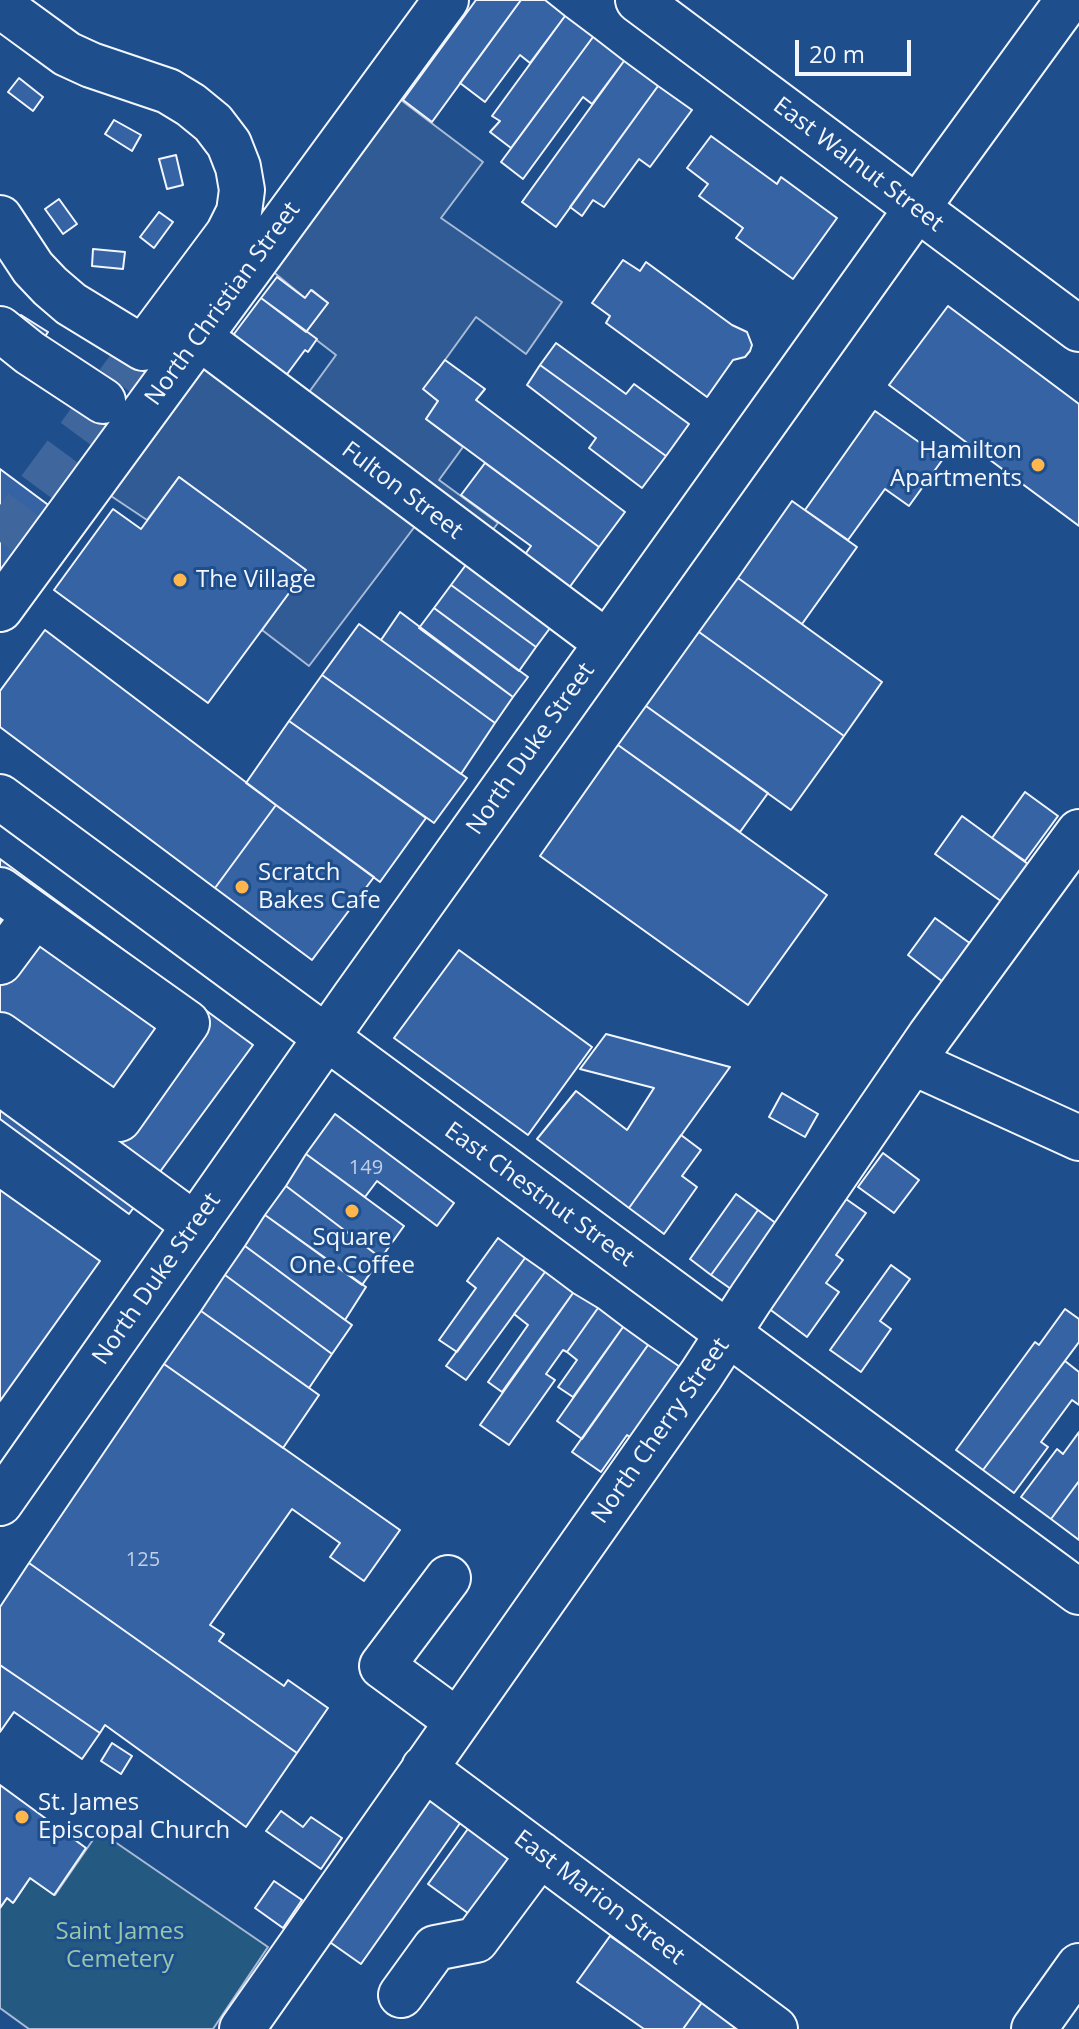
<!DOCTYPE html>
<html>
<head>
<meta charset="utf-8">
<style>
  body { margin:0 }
  #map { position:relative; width:1079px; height:2029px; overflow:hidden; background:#1f4e8c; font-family:"Open Sans",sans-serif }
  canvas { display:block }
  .scale { position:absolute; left:795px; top:40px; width:116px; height:36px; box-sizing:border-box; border:4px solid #f2f6ff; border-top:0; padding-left:10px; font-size:24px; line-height:28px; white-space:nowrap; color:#f2f6ff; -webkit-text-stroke:6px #1f4e8c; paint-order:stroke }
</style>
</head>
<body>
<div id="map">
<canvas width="1079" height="2029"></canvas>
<div class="scale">20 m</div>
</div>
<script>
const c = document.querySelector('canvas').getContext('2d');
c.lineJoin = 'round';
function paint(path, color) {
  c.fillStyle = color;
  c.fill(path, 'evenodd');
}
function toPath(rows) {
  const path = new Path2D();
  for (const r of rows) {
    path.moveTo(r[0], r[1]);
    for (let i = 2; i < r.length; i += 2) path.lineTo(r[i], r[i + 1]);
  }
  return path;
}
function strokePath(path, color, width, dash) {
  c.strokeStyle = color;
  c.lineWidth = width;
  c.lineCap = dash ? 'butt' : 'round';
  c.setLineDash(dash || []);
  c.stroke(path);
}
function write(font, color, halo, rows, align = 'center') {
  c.font = font + ' "Open Sans",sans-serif';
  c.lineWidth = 6;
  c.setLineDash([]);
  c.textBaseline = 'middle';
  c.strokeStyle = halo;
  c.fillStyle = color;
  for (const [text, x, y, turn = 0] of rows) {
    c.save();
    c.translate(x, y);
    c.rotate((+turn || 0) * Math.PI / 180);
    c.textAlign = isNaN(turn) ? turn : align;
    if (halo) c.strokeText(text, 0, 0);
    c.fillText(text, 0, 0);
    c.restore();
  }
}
const green = toPath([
  [99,1831,268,1947,213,2029,29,2029,0,2008,0,1908,7,1898,14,1902,30,1878,55,1895,99,1831]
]);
paint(green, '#245a82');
strokePath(green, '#a8bbd7', 2);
const parking = toPath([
  [393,94,483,162,441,218,562,302,526,354,476,317,424,389,438,401,426,419,463,447,439,480,498,523,471,558,419,521,309,666,262,630,305,570,179,477,147,520,105,492,215,337,304,399,336,355,306,332,328,303,312,290,305,298,265,265,393,94]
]);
paint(parking, '#305b95');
strokePath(parking, '#a8bbd7', 2);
const building = toPath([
  [476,0,521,0,432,122,403,100,476,0],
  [521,0,545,0,565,16,530,63,520,55,485,102,460,83,521,0],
  [565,16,593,37,511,148,490,132,500,121,492,116,565,16],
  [593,37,624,61,592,104,583,97,523,179,501,162,593,37],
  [624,61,658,86,556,227,522,202,624,61],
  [19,78,43,97,33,111,8,92,19,78],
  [658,86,692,110,650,167,639,159,604,207,593,200,582,216,570,207,658,86],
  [114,120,141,135,132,151,105,134,114,120],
  [711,136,777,184,781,177,837,218,793,279,736,238,743,228,699,196,708,184,687,168,711,136],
  [176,155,183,185,167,189,159,159,176,155],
  [59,199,77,224,63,234,45,209,59,199],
  [159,212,173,222,154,248,140,237,159,212],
  [93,249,125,252,123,269,92,266,93,249],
  [623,260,640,271,646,262,732,325,747,332,752,345,750,351,745,357,733,360,707,397,606,323,610,316,592,303,623,260],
  [277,277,305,298,311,290,328,303,306,332,261,298,277,277],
  [261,298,317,339,308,352,305,350,279,385,225,346,261,298],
  [948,306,1079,404,1079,526,889,385,948,306],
  [21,315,48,332,38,347,12,330,21,315],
  [556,343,626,394,634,384,689,424,666,456,540,365,556,343],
  [445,360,485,389,476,400,625,512,599,547,426,419,438,401,423,389,445,360],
  [540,365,666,456,642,488,589,448,596,438,527,385,540,365],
  [875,411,943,459,909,506,885,489,848,540,805,510,875,411],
  [485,463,599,547,566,592,521,560,531,546,461,495,485,463],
  [0,469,51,507,0,575,0,469],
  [179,477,306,570,208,703,54,590,113,509,141,529,179,477],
  [792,501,857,547,802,624,738,578,792,501],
  [471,558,556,620,536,647,451,585,471,558],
  [738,578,882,682,844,736,699,632,738,578],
  [451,585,536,647,519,671,434,608,451,585],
  [434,608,528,677,513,697,419,628,434,608],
  [400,612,513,697,495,723,381,640,400,612],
  [359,624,495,723,461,774,322,675,359,624],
  [45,630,276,805,215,888,0,727,0,691,45,630],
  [699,632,844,736,791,810,646,706,699,632],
  [322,675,467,778,434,823,289,721,322,675],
  [646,706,768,793,740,832,618,745,646,706],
  [289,721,426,818,380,882,246,783,289,721],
  [618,745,827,895,748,1005,540,856,618,745],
  [1025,792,1058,816,1025,861,992,838,1025,792],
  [276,805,374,877,312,960,215,888,276,805],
  [962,816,1032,867,1005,904,935,854,962,816],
  [0,859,253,1045,129,1214,0,1119,0,859],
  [935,918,971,944,943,982,908,955,935,918],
  [459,950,592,1047,528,1135,394,1038,459,950],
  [606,1034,730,1067,629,1208,537,1139,576,1091,627,1130,654,1088,580,1069,606,1034],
  [782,1093,818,1114,805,1137,769,1117,782,1093],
  [335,1114,454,1203,437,1226,377,1181,365,1197,306,1154,335,1114],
  [681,1135,701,1150,682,1176,697,1187,664,1234,629,1208,681,1135],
  [883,1153,919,1180,894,1213,858,1187,883,1153],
  [306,1154,404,1226,381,1258,286,1186,306,1154],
  [286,1186,381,1258,362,1285,265,1215,286,1186],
  [0,1190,100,1261,0,1401,0,1190],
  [736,1194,758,1210,711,1275,690,1259,736,1194],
  [846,1199,866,1213,836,1255,843,1260,826,1283,839,1292,807,1337,768,1308,846,1199],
  [758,1210,777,1224,731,1289,711,1275,758,1210],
  [265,1215,366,1287,345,1320,245,1246,265,1215],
  [498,1238,525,1258,457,1352,439,1340,476,1288,467,1281,498,1238],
  [245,1246,352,1325,332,1354,225,1275,245,1246],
  [525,1258,545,1272,466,1380,446,1366,525,1258],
  [891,1265,910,1279,880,1321,891,1329,861,1372,830,1350,891,1265],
  [545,1272,573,1293,502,1392,488,1382,528,1325,514,1314,545,1272],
  [225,1275,332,1354,309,1388,201,1311,225,1275],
  [573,1293,598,1308,567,1352,563,1350,546,1374,555,1380,509,1445,480,1425,573,1293],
  [598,1308,623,1327,573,1397,558,1387,577,1360,567,1352,598,1308],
  [1065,1309,1079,1319,1079,1342,983,1470,956,1450,1035,1342,1039,1345,1065,1309],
  [201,1311,319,1395,283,1448,164,1364,201,1311],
  [623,1327,648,1345,582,1439,557,1421,623,1327],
  [648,1345,683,1369,633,1439,627,1435,601,1472,572,1452,648,1345],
  [1065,1361,1079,1372,1079,1405,1072,1400,1041,1442,1048,1447,1014,1493,983,1470,1065,1361],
  [164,1364,400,1530,364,1581,330,1557,340,1543,292,1509,210,1625,224,1634,219,1641,284,1686,288,1680,328,1708,297,1753,29,1563,164,1364],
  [1079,1432,1079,1481,1051,1519,1021,1497,1057,1449,1063,1454,1079,1432],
  [1079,1481,1079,1540,1051,1519,1079,1481],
  [29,1563,297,1753,246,1827,105,1725,100,1733,0,1665,0,1607,29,1563],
  [0,1665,100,1733,82,1759,14,1712,0,1732,0,1665],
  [112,1743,132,1756,121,1774,101,1761,112,1743],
  [0,1785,86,1848,54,1895,30,1878,13,1903,7,1898,0,1908,0,1785],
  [426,1793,463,1819,361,1964,324,1938,426,1793],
  [281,1811,303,1827,311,1817,342,1838,321,1869,266,1831,281,1811],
  [470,1826,518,1860,476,1919,428,1884,470,1826],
  [274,1881,302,1900,283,1928,255,1908,274,1881],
  [610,1936,703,2001,683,2029,644,2029,577,1982,610,1936],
  [703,2001,740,2029,683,2029,703,2001]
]);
paint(building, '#3563a3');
strokePath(building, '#f2f6ff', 2);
strokePath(toPath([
  [0,542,143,348]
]), '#3f679d', 44, [44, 22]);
const minor = toPath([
  [0,218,33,268,50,286,71,304,143,348,228,234,239,212,242,190,238,167,229,144,213,123,191,105,168,91,91,65,67,54,8,11],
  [0,329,30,353,103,401],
  [199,337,607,643],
  [0,609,446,0],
  [0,890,35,915,0,962],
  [0,1035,119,1119,187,1023,35,915],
  [912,1062,1079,1138],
  [0,1082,195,1225],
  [448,1578,382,1666,457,1721],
  [424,1768,775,2029],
  [401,1995,435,1948,476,1940,540,1854],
  [242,2029,701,1375,751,1298,930,1036,1079,832]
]);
const major = toPath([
  [638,0,1079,329],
  [0,797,1079,1592],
  [0,1503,354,998,943,172,1068,0]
]);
const highway = toPath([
  [1034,2029,1079,1966]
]);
strokePath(minor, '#f2f6ff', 48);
strokePath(major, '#f2f6ff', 48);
strokePath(highway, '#f2f6ff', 48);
strokePath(minor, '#1f4e8c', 44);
strokePath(major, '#1f4e8c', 44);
strokePath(highway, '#1f4e8c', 44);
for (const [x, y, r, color] of [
  [1038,465,8,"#ffb74d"],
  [180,580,8,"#ffb74d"],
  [242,887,8,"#ffb74d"],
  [352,1211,8,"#ffb74d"],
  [22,1817,8,"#ffb74d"]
]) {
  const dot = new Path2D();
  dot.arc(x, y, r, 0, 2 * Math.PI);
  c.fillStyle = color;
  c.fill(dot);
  strokePath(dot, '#1f4e8c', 3);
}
write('20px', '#c3d1e8', null, [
  ["149",366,1168],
  ["125",143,1560]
]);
write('24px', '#f2f6ff', '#1f4e8c', [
  ["East Walnut Street",858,165,37],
  ["North Christian Street",223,304,-54],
  ["Fulton Street",402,491,37],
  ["North Duke Street",531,749,-55],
  ["East Chestnut Street",539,1195,36],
  ["North Duke Street",157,1279,-55],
  ["North Cherry Street",661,1431,-55],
  ["East Marion Street",599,1898,37]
]);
write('24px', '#f2f6ff', '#1f4e8c', [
  ["Hamilton",1022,451,"right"],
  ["Apartments",1022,479,"right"],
  ["The Village",196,580],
  ["Scratch",258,873],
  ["Bakes Cafe",258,901],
  ["Square",352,1238,"center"],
  ["One Coffee",352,1266,"center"],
  ["St. James",38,1803],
  ["Episcopal Church",38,1831]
], 'left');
write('24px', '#97c8a6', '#1f4e8c', [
  ["Saint James",120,1932],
  ["Cemetery",120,1960]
]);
</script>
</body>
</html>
